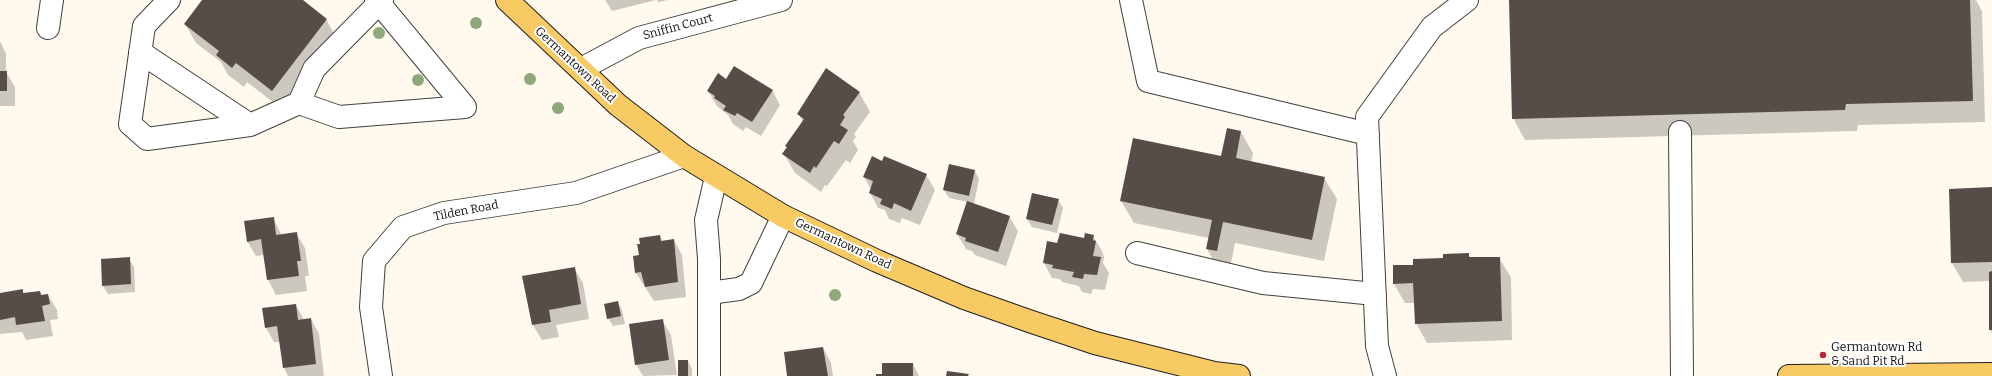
<!DOCTYPE html>
<html>
<head>
<meta charset="utf-8">
<style>
  body { margin:0 }
  canvas { display:block; background:#fffaed }
</style>
</head>
<body>
<canvas width="1992" height="376"></canvas>
<script>
const c = document.querySelector('canvas').getContext('2d');
c.lineJoin = 'round';
function paint(path, color) {
  c.fillStyle = color;
  c.fill(path, 'evenodd');
}
function toPath(rows) {
  const path = new Path2D();
  for (const r of rows) {
    path.moveTo(r[0], r[1]);
    for (let i = 2; i < r.length; i += 2) path.lineTo(r[i], r[i + 1]);
  }
  return path;
}
function strokePath(path, color, width, dash) {
  c.strokeStyle = color;
  c.lineWidth = width;
  c.lineCap = dash ? 'butt' : 'round';
  c.setLineDash(dash || []);
  c.stroke(path);
}
function write(font, color, halo, rows, align = 'center') {
  c.font = font + ' Bitter,serif';
  c.lineWidth = 4;
  c.setLineDash([]);
  c.textBaseline = 'middle';
  c.strokeStyle = halo;
  c.fillStyle = color;
  for (const [text, x, y, turn = 0] of rows) {
    c.save();
    c.translate(x, y);
    c.rotate((+turn || 0) * Math.PI / 180);
    c.textAlign = isNaN(turn) ? turn : align;
    if (halo) c.strokeText(text, 0, 0);
    c.fillText(text, 0, 0);
    c.restore();
  }
}
paint(toPath([
  [204,0,301,0,326,19,337,39,283,110,247,82,244,87,228,75,221,62,196,43,185,24],
  [605,0,656,0,612,11],
  [657,0,668,0,658,2],
  [1537,0,1976,0,1982,11,1985,122,1858,125,1857,131,1525,140,1513,118],
  [0,41,6,54,6,72,15,87,15,106,0,106],
  [727,80,772,90,780,105,761,136,746,127,743,131,733,124,728,115,717,106,708,91],
  [859,92,870,112,854,134,856,137,853,141,858,150,850,163,846,160,827,186,825,185,821,192,795,173,784,154,788,148,786,146,803,122,799,114],
  [1241,132,1253,153,1251,163,1324,178,1337,199,1324,261,1235,243,1229,273,1219,271,1207,249,1209,238,1134,223,1121,201,1222,157],
  [883,162,926,175,935,190,920,225,902,218,900,223,889,219,885,210,878,208,870,193,871,189,864,177],
  [975,171,979,179,974,204,1009,216,1018,231,1006,266,975,255,972,251,966,249,957,234,968,202,949,198,944,190],
  [1992,188,1992,333,1990,330,1990,281,1963,282,1952,263],
  [1058,200,1063,208,1057,233,1032,227,1027,219],
  [273,218,282,236,296,233,305,248,309,276,305,276,307,291,276,295,268,280,264,255,256,256,247,241],
  [660,236,663,242,674,240,682,255,686,297,654,301,636,273,640,256],
  [1093,236,1102,251,1104,257,1103,263,1109,273,1105,290,1093,289,1091,294,1082,292,1079,286,1062,282,1060,279,1052,278,1044,263,1058,245],
  [1468,254,1471,258,1499,258,1511,277,1512,340,1427,343,1416,323,1415,303,1405,303,1394,284,1414,266],
  [129,259,134,267,135,292,108,294,103,286],
  [574,268,583,283,589,319,556,325,559,337,542,340,533,325,523,277],
  [22,290,24,294,40,292,42,296,48,295,57,310,58,319,50,320,53,336,26,340,22,332,0,334,0,294],
  [618,302,622,310,625,324,613,326,608,318],
  [296,305,304,320,311,319,319,334,324,376,288,376,284,368,280,342,274,342,266,328],
  [662,320,671,335,677,375,643,376,636,364],
  [823,348,831,363,833,376,788,376],
  [688,361,692,369,692,376,679,376],
  [913,364,919,376,877,376,883,375]
]), '#0003');
paint(toPath([
  [202,0,303,0,327,19,272,91,236,63,232,68,216,55,219,51,184,24],
  [1509,0,1970,0,1973,101,1846,104,1845,110,1512,119],
  [734,66,773,90,752,122,737,113,735,116,723,110,726,106,714,98,715,96,707,91,718,73,726,79],
  [826,68,860,92,843,115,845,117,840,125,848,130,839,144,834,141,816,168,814,166,810,173,782,154,787,147,785,146,804,119,797,114],
  [0,71,7,71,7,91,0,91],
  [1227,128,1241,131,1236,158,1325,177,1312,240,1223,222,1217,251,1206,249,1212,220,1120,201,1133,138,1221,156],
  [872,156,882,161,884,156,927,174,911,211,894,203,892,209,880,204,882,199,869,193,873,181,863,177],
  [949,164,975,170,969,196,943,190],
  [1992,187,1992,262,1951,263,1949,189],
  [1032,193,1059,199,1052,225,1026,219],
  [967,201,1010,216,998,252,965,241,966,238,956,234],
  [274,217,276,235,297,232,301,261,297,261,299,276,267,280,261,239,247,242,244,221],
  [1060,233,1084,238,1085,233,1094,235,1093,240,1096,241,1093,256,1101,257,1097,275,1084,274,1083,279,1072,277,1074,272,1052,268,1053,265,1043,263,1047,241,1057,243],
  [660,235,661,241,674,239,678,282,645,287,641,272,635,273,633,256,639,255,637,244,640,244,639,238],
  [1469,253,1469,257,1500,257,1502,321,1415,324,1413,283,1393,284,1393,265,1413,265,1413,259,1443,258,1443,254],
  [130,257,131,284,102,286,101,259],
  [575,267,581,304,549,310,551,322,532,325,522,276],
  [1992,271,1992,330,1989,330,1989,272],
  [23,289,23,293,40,291,41,295,48,294,50,304,42,306,45,321,16,325,15,317,0,320,0,293],
  [618,301,621,316,607,319,604,304],
  [296,304,298,320,311,318,316,364,283,368,277,326,265,328,262,308],
  [663,319,669,360,635,365,629,324],
  [823,347,828,376,787,376,784,352],
  [678,360,688,360,688,376,678,376],
  [882,363,913,363,913,376,876,376,876,374,882,374],
  [947,371,969,374,968,376,946,376]
]), '#564d49');
const minor = toPath([
  [169,0,144,26,130,124,147,139,250,125,299,103],
  [376,0,379,3,465,107,339,117,299,103,314,69,379,3,382,0],
  [1131,0,1148,81,1368,134],
  [48,28,52,0],
  [140,52,250,125],
  [581,69,639,38,781,0],
  [1680,132,1682,376],
  [1137,253,1263,283,1375,294],
  [709,293,739,289,751,283,783,216],
  [381,376,371,307,374,261,403,227,444,213,576,193,684,156],
  [709,376,709,259,706,220,716,177],
  [1385,376,1377,346,1367,117,1432,27,1467,0]
]);
const major = toPath([
  [507,0,618,105,684,156,783,216,877,261,964,298,1029,321,1095,343,1214,373,1239,376],
  [1789,376,1992,374]
]);
strokePath(minor, '#404040', 24);
strokePath(major, '#1e1e1e', 24);
strokePath(minor, '#fff', 22);
strokePath(major, '#f8ca64', 22);
c.fillStyle = '#8ea87b';
for (const [x, y] of [
  [476,23],
  [379,33],
  [530,79],
  [418,80],
  [558,108],
  [835,295]
]) {
  c.beginPath();
  c.arc(x, y, 6, 0, 2 * Math.PI);
  c.fill();
}
for (const [x, y, r, color] of [
  [1823,355,4,"#bd2537"]
]) {
  const dot = new Path2D();
  dot.arc(x, y, r, 0, 2 * Math.PI);
  c.fillStyle = color;
  c.fill(dot);
  strokePath(dot, '#fff', 1.5);
}
write('12px', '#0d0d0d', '#fff', [
  ["Sniffin Court",678,27,-15],
  ["Germantown Road",575,65,43],
  ["Tilden Road",466,211,-11],
  ["Germantown Road",843,244,25]
]);
write('12px', '#0d0d0d', '#fff', [
  ["Germantown Rd",1831,348],
  ["& Sand Pit Rd",1831,362]
], 'left');
</script>
</body>
</html>
